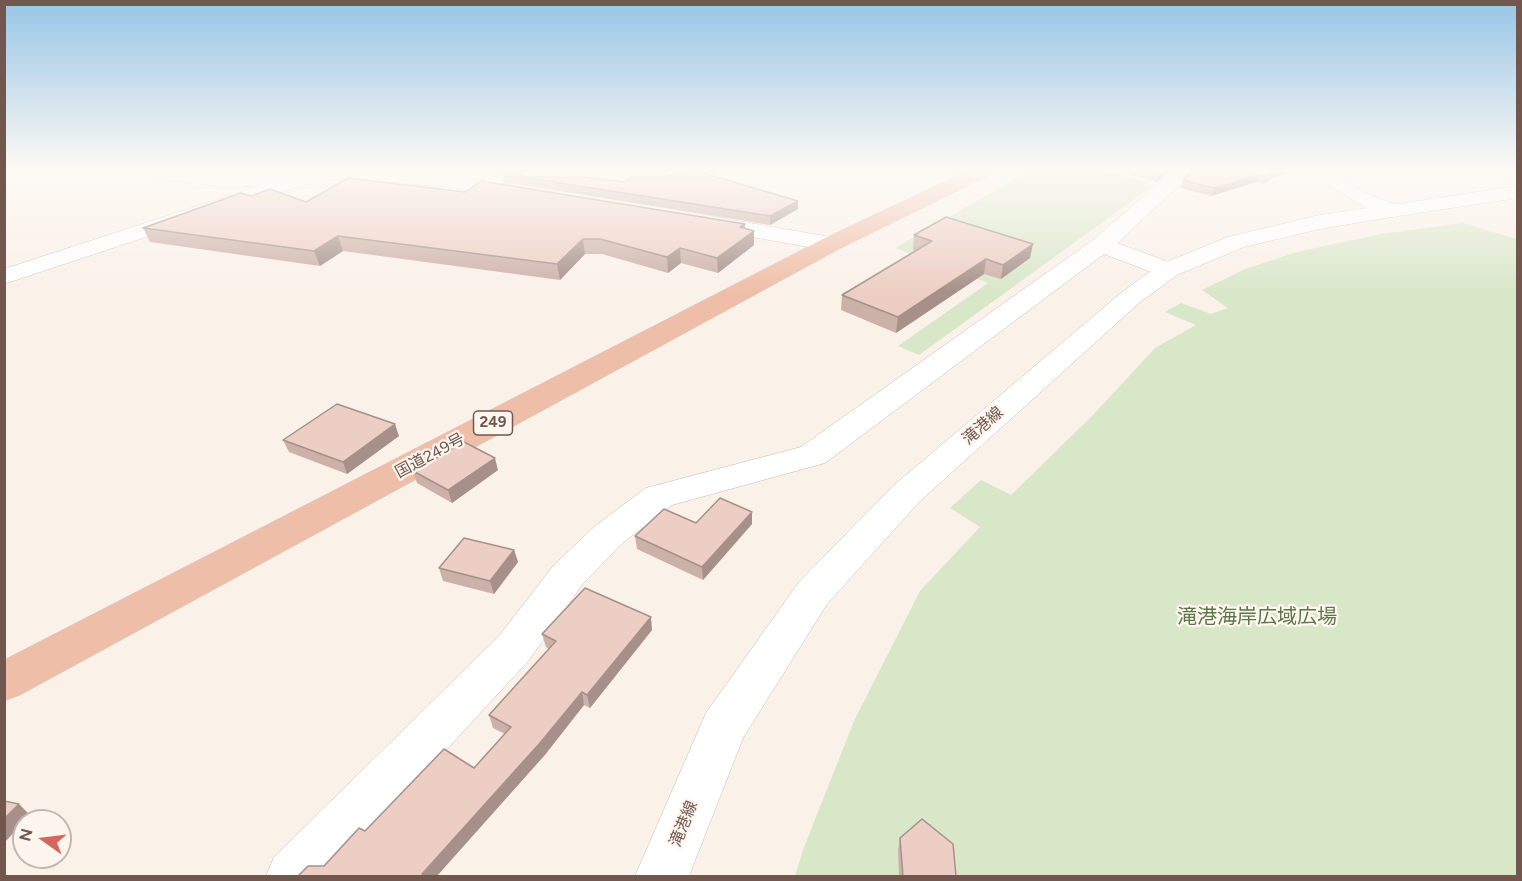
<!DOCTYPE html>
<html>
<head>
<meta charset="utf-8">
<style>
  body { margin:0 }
  #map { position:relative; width:1522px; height:881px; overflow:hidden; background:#faf1e9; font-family:Figtree,sans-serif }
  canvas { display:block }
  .frame { position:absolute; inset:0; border:6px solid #72574f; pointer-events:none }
  .north { position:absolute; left:12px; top:809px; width:60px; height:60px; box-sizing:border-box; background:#fdf6ef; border:2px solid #c5b6af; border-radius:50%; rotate:284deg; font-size:16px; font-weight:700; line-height:24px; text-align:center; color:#72574f }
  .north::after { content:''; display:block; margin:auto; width:21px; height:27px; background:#d6665c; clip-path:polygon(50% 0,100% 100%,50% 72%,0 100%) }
</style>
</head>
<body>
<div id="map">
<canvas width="1522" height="881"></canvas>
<div class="frame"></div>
<div class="north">N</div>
</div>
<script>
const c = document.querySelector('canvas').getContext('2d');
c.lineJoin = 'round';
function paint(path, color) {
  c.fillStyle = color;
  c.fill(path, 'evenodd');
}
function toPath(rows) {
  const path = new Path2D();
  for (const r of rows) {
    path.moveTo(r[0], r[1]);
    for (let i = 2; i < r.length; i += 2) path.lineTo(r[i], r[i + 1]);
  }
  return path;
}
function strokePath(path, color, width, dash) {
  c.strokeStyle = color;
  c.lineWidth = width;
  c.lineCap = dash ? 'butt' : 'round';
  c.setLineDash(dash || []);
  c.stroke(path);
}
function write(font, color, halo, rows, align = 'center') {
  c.font = font + ' Figtree,"Noto Sans JP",sans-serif';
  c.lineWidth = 4.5;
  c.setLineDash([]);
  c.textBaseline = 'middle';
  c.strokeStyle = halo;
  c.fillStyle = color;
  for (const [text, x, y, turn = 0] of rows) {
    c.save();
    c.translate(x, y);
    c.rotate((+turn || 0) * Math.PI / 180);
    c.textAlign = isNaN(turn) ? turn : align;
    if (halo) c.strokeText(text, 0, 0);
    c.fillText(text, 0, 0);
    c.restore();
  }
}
paint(toPath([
  [1031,170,1104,170,1154,185,919,355,898,346,988,283,895,248],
  [1463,223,1517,239,1517,876,795,876,803,850,854,721,920,591,980,527,950,508,981,480,1011,495,1093,415,1155,348,1196,325,1165,312,1181,303,1211,314,1228,308,1202,290,1245,269,1297,252,1381,234]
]), '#d9e7c9');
const minor = toPath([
  [308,170,391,170,486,181,483,177,486,173,493,171,711,170,708,174,664,183,500,183,526,188,529,192,526,196,519,198,449,187,391,182,306,184,4,284,4,269,308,170],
  [1174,170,1196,170,1117,243,1177,265,1180,270,1177,275,1168,277,1159,275,1104,254,825,463,672,505,620,545,582,585,529,660,330,876,266,876,274,857,499,636,554,565,594,527,646,488,801,447,1093,240,1174,170],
  [709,216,831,237,839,239,843,244,839,249,831,251,701,228,698,223,701,218,709,216]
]);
const tertiary = toPath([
  [119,170,184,170,230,175,303,172,310,174,313,178,310,182,303,184,230,187,129,176,119,170],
  [1518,186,1518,198,1391,217,1383,216,1380,211,1383,206,1391,205,1518,186]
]);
const secondary = toPath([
  [1303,170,1327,170,1366,193,1399,206,1402,211,1399,216,1391,217,1320,229,1244,247,1177,275,1139,303,919,502,827,604,743,738,689,876,635,876,706,713,799,582,893,486,1121,293,1159,265,1228,237,1320,215,1367,208,1303,170]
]);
const trunk = toPath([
  [969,170,995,170,992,174,839,249,20,695,4,701,4,660,823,239,969,170]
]);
strokePath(minor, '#cbb8b0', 1);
strokePath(tertiary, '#cbb8b0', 1);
strokePath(secondary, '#cfbab1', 1);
strokePath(trunk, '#d5cdca', 1);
paint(minor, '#fff');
paint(tertiary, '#fff');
paint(secondary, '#fff');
paint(trunk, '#efbea8');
paint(toPath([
  [1114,170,1171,170,1157,182],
  [1294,171,1271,178,1264,184,1256,182,1211,196,1180,188,1183,180],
  [503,174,528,177,798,209,770,225,504,182],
  [251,196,306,202,745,228,754,231,754,245,718,273,681,263,668,273,602,254,585,254,560,280,343,251,320,266,150,242,143,228],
  [914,235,1030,258,1001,279,984,274,896,333,841,310,842,295,916,251,913,250],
  [399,436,347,474,289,452,283,440],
  [498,470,452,503,417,483,413,471],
  [752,512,752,524,703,580,637,549,635,536],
  [514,550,518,562,494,594,443,581,439,568],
  [652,630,590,708,584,705,544,756,324,866,365,831,474,768,505,734,493,728,489,715,549,649,546,647,542,634],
  [900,838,956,876,899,876,898,850]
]), '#ccb1a9');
paint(toPath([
  [1164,170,1171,170,1157,182,1159,174],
  [1274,170,1294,170,1271,178,1264,184,1267,176],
  [1259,175,1256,182,1211,196,1214,188],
  [798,201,798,209,770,225,770,216],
  [745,224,745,237,754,231,754,245,718,273,717,258,740,227],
  [338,236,343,251,320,266,314,251],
  [583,239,585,254,560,280,557,264],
  [1033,244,1030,258,1001,279,1003,265],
  [680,248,681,263,668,273,667,257],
  [986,259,984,274,896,333,898,317],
  [395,424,399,436,347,474,343,462],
  [495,458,498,470,452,503,448,490],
  [752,512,752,524,703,580,702,567],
  [514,550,518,562,494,594,490,581],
  [651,617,652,630,590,708,587,695],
  [582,692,584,705,544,756,437,876,423,876,422,874],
  [19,804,30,815,24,821,24,822,4,843,4,819]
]), '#a69089');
const building = toPath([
  [508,170,528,177,583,177,625,182,631,177,664,177,696,171,798,201,770,216,503,174,508,170],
  [1145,170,1164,170,1159,174,1145,170],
  [1193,170,1274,170,1267,176,1259,175,1214,188,1183,180,1193,170],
  [348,178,465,192,481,181,745,224,740,227,754,231,717,258,680,248,667,257,600,239,583,239,557,264,338,236,314,251,143,228,241,193,251,196,270,189,306,202,348,178],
  [946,217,1033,244,1003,265,986,259,898,317,842,295,932,241,914,235,946,217],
  [337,404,395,424,343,462,283,440,337,404],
  [464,442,495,458,448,490,413,471,464,442],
  [720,498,752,512,702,567,635,536,664,509,696,523,720,498],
  [464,538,514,550,490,581,439,568,464,538],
  [585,588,651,617,587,695,582,692,540,743,422,874,425,876,298,876,308,866,324,866,359,828,365,831,444,749,474,768,511,727,489,715,556,641,542,634,585,588],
  [4,801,19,804,4,819,4,801],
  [922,819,953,844,956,876,903,876,900,838,922,819]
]);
paint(building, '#edcec4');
strokePath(building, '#a69089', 1.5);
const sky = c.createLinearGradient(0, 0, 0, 293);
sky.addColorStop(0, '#97c6e6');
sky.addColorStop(0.58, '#fdf9f5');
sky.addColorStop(1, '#fdf9f500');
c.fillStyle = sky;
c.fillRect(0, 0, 1522, 293);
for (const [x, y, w] of [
  [493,423,39]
]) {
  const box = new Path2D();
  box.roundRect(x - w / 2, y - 12, w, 24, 4.5);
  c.fillStyle = '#fdf6ef';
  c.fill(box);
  strokePath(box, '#72574f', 1.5);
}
write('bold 15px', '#72574f', null, [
  ["249",493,423]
]);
write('16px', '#72574f', '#fdf6ef', [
  ["滝港線",983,426,-41],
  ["国道249号",430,456,-28],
  ["滝港線",684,824,-68]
]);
write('20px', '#5d7649', '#fdf6ef', [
  ["滝港海岸広域広場",1257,617]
]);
</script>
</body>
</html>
